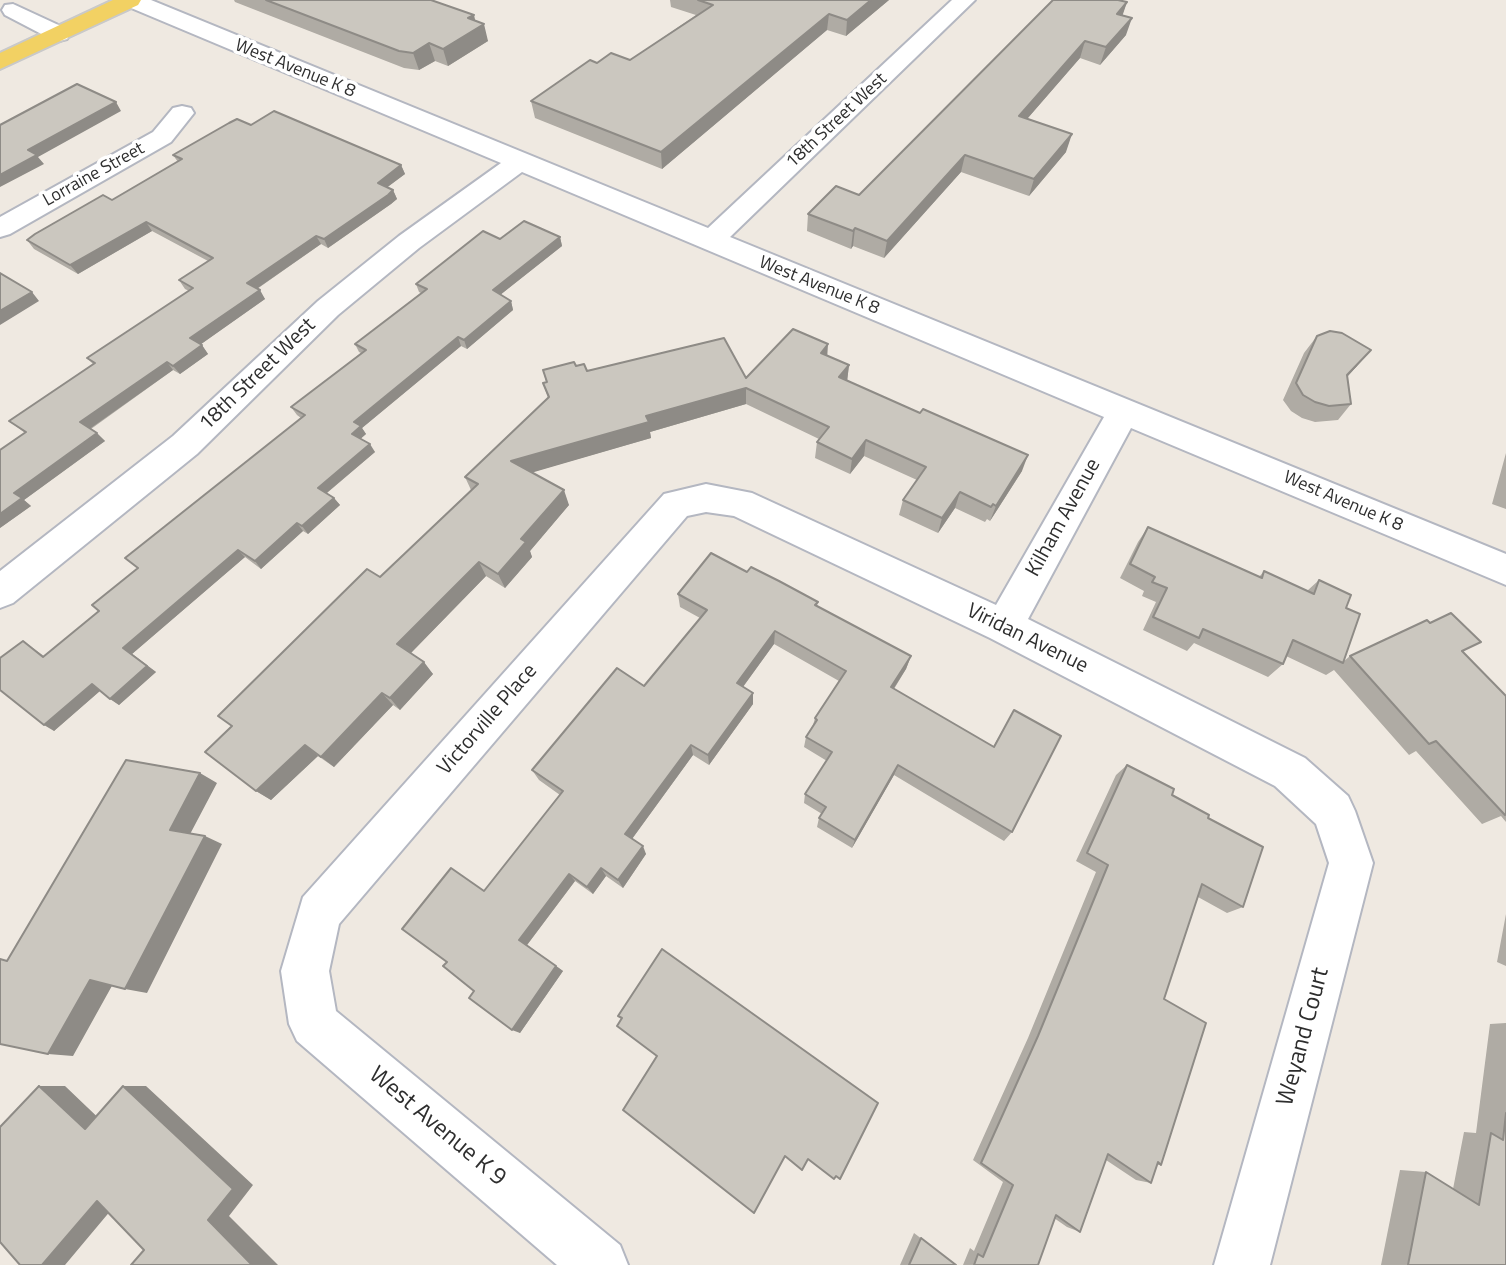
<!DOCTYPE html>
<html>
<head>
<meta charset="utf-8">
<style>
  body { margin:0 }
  canvas { display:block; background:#efe9e1 }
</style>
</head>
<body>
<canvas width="1506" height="1265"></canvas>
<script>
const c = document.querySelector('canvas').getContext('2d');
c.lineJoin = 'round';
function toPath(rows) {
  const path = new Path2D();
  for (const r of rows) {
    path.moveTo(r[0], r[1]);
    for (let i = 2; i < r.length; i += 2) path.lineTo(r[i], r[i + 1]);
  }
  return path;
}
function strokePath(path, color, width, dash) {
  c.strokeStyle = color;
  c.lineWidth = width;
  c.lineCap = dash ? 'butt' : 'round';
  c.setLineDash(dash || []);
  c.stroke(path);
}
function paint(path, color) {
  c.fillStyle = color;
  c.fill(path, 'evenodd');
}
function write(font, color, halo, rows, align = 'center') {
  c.font = font + ' "Titillium Web",sans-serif';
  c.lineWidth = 7;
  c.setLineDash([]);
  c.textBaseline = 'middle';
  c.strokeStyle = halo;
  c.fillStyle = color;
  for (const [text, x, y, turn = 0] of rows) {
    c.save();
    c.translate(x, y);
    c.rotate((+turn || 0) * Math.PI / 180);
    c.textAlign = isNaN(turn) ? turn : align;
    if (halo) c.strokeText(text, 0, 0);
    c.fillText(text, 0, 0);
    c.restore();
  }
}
const minor = toPath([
  [121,0,151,0,708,228,952,0,975,0,730,237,1506,554,1506,585,1131,428,1028,619,1305,758,1348,796,1355,811,1373,863,1270,1265,1214,1265,1329,863,1316,824,1275,786,990,638,734,516,706,512,687,516,339,924,329,971,336,1011,620,1245,628,1265,557,1265,297,1041,289,1024,281,971,303,897,664,494,706,484,752,493,996,605,1104,417,522,172,419,248,338,315,197,454,13,603,0,608,0,571,173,436,318,301,399,236,501,163,124,5,121,0],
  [13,4,67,29,70,34,67,39,59,41,51,39,5,15,2,10,5,5,13,4],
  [182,106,191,108,194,113,171,142,10,234,0,237,0,217,153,132,173,108,182,106]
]);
const major = toPath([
  [113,0,141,0,138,5,0,69,0,53,113,0]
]);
strokePath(minor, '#b4b7c1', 4);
strokePath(major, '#c9c9c9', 4);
paint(minor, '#fff');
paint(major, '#f2d163');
paint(toPath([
  [234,0,431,0,475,21,488,41,448,66,435,61,419,70,404,68,235,2],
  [670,0,889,0,846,36,827,30,662,169,535,118,531,101,597,63,630,60,696,15,671,7],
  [1127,2,1122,15,1126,35,1100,65,1080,58,1027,119,1066,152,1029,196,961,172,884,258,853,246,851,249,807,231,808,214,859,195],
  [251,125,401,165,405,174,387,187,393,190,397,199,391,204,328,248,321,244,257,289,265,299,201,344,208,354,180,374,173,370,91,429,105,441,24,500,31,506,0,528,25,433,9,421,93,364,87,358,189,291,185,289,179,280,208,261,152,231,78,274,34,249,27,240,112,200,178,162,173,155],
  [560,237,562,246,500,295,511,301,513,310,467,349,461,346,362,428,366,434,360,439,375,452,327,493,334,498,340,505,308,534,303,531,261,569,245,557,132,654,156,672,119,705,100,691,54,731,23,641,44,656,99,611,138,568,125,558,301,418,297,415,291,407,361,353,359,352,355,344,421,293,419,292,416,284,500,239],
  [1317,336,1357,366,1347,377,1351,404,1338,420,1315,422,1302,418,1291,411,1283,400,1304,353],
  [827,356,849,365,847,381,1022,471,990,521,987,519,985,522,955,508,938,533,899,515,903,500,917,480,864,456,850,474,815,458,817,442,819,439,746,404,650,432,651,438,532,472,569,505,530,551,532,557,505,588,486,576,411,653,433,674,400,710,393,705,334,767,318,756,271,800,256,791,232,726,380,577,471,490,465,477,548,398,543,383,546,382,543,370,576,366,587,371,746,378],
  [1506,453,1506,509,1492,504],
  [1148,527,1259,577,1264,571,1307,591,1319,580,1346,608,1343,662,1350,656,1463,653,1506,696,1506,822,1501,816,1482,824,1416,751,1409,755,1334,670,1326,675,1286,656,1283,664,1268,677,1194,643,1187,651,1143,630,1156,602,1142,596,1144,591,1120,578,1138,542],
  [747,572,818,602,817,606,911,656,906,669,894,689,993,747,1014,710,1012,832,1004,841,894,775,852,848,817,827,819,818,822,814,804,803,805,794,827,761,804,747,806,737,813,725,815,718,839,681,774,644,743,687,753,693,753,704,709,765,693,755,632,839,646,854,623,888,606,876,593,894,575,881,527,945,563,971,520,1033,474,991,447,962,484,891,560,795,539,780,532,770,644,686,700,618,680,607,678,594],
  [1127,765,1208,818,1243,907,1227,913,1198,897,1164,999,1161,1165,1157,1165,1151,1183,1136,1180,1106,1160,1080,1232,1067,1227,1054,1218,1038,1265,963,1265,970,1248,974,1251,1003,1182,973,1160,1028,1038,1096,872,1076,861,1116,775],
  [1506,914,1506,966,1497,962],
  [1506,1023,1506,1265,1381,1265,1400,1170,1426,1172,1453,1189,1464,1132,1476,1133,1490,1024],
  [914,1233,956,1265,900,1265]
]), '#afaba4');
paint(toPath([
  [871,0,889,0,846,36,847,20],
  [1127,2,1121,20,1117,14],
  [829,14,827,30,662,169,661,152],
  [474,15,477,28,484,24,488,41,448,66,443,49,468,18],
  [1132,18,1126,35,1100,65,1106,47],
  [1085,41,1080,58,1014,134,1019,116],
  [429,43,435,61,419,70,413,53],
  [116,102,121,111,38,157,44,164,0,187,0,175,28,150],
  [1072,134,1066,152,1029,196,1034,179],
  [965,155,961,172,884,258,887,241],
  [401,165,405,174,381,192,378,183],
  [393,190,397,199,391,204,328,248,324,239],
  [146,222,152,231,78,274,70,265],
  [855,228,853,246,851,249,853,231],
  [316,236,321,244,252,292,247,283],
  [560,237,562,246,495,299,493,290],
  [260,290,265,299,197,347,190,338],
  [32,292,39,301,0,325,0,311],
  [511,301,513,310,467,349,464,340],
  [458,337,461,346,362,428,366,434,357,442,352,434,354,422],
  [828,344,827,360,821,353],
  [202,345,208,354,180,374,173,366],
  [1371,350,1357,366,1333,392,1347,375],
  [167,362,173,370,88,430,80,422],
  [849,365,847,382,839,377],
  [746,388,746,404,650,432,651,438,517,477,511,461,646,416],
  [97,433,105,441,24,500,31,506,0,528,0,514,14,493],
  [866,440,864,456,850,474,852,459],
  [370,444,375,452,323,496,318,488],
  [1028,455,1022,471,990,521,996,506],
  [564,490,569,505,530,551,532,557,505,588,498,574,521,539],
  [960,492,955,508,938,533,942,518],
  [334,498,340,505,308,534,302,526],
  [297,523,303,531,261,569,255,561],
  [238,550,245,557,132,654,156,672,119,705,110,699,123,648],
  [479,562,486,576,407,657,397,644],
  [775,631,774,644,737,695,737,683],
  [911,656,906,669,887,699,891,687],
  [424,662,433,674,400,710,390,698],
  [92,684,101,690,54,731,44,725],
  [382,693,393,705,334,767,321,757],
  [753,693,753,704,709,765,708,755],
  [305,745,318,756,271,800,256,791],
  [691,745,693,755,629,843,625,834],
  [898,765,894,775,852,848,855,840],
  [200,773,217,783,188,838,170,830],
  [205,836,222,844,147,993,125,989],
  [643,846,646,854,623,888,618,880],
  [601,868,606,876,593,894,587,887],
  [569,874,575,881,527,945,563,971,520,1033,512,1030,519,940],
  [90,980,113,984,73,1056,48,1054],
  [39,1086,65,1086,109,1128,85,1129],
  [123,1086,146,1086,253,1185,229,1216,278,1265,252,1265,208,1220],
  [122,1197,65,1265,42,1265,97,1201]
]), '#8e8b86');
const building = toPath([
  [266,0,431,0,474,15,468,18,484,24,443,49,429,43,413,53,399,51,266,0],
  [698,0,871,0,847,20,829,14,661,152,531,101,590,60,597,63,611,53,630,60,713,5,698,0],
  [1053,0,1118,0,1127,2,1117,14,1132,18,1106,47,1085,41,1019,116,1072,134,1034,179,965,155,887,241,855,228,853,231,808,214,836,186,859,195,1053,0],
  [77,84,116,102,28,150,37,155,0,175,0,125,77,84],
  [274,111,401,165,378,183,393,190,388,195,324,239,316,236,247,283,260,290,190,338,202,345,173,366,167,362,80,422,97,433,14,493,22,498,0,514,0,450,26,432,9,421,95,363,87,358,193,288,179,280,213,258,146,222,70,265,27,240,35,234,103,195,112,200,182,159,173,155,229,123,237,119,251,125,274,111],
  [524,221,560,237,493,290,511,301,464,340,458,337,354,422,361,426,352,434,370,444,318,488,334,498,302,526,297,523,255,561,238,550,123,648,147,666,110,699,92,684,44,725,0,690,0,658,23,641,43,657,99,611,92,605,138,568,125,558,305,415,291,407,366,350,355,344,427,289,416,284,483,231,500,239,524,221],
  [0,273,32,292,0,311,0,273],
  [793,329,828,344,821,353,849,365,839,377,920,413,923,409,1028,455,996,506,993,504,991,507,960,492,942,518,903,500,926,467,866,440,852,459,817,442,829,427,746,388,646,416,649,422,511,461,564,490,521,539,526,542,498,574,479,562,397,644,424,662,390,698,382,693,321,757,305,745,256,791,205,752,232,726,218,716,367,569,380,577,478,484,465,477,549,397,543,383,547,382,543,370,574,362,576,366,584,364,587,371,724,338,746,378,793,329],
  [1330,331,1342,333,1371,350,1347,375,1351,404,1329,406,1315,402,1303,395,1296,383,1317,336,1330,331],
  [1148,527,1262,578,1264,571,1314,594,1319,580,1351,595,1346,608,1360,614,1343,663,1293,640,1283,664,1203,629,1199,638,1153,617,1167,588,1152,582,1155,577,1130,564,1148,527],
  [711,553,747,572,751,567,779,581,818,602,815,605,911,656,891,687,994,747,1014,710,1061,736,1012,832,898,765,855,840,819,818,826,807,805,794,832,752,806,737,817,720,815,718,846,671,775,631,737,683,753,693,708,755,691,745,625,834,643,846,618,880,601,868,587,887,569,874,519,940,556,966,512,1030,469,998,474,991,443,966,447,962,402,929,451,868,484,891,563,791,532,770,617,668,644,686,707,610,678,594,711,553],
  [1451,613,1481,642,1462,651,1506,696,1506,814,1505,815,1436,741,1429,744,1350,656,1427,620,1430,623,1451,613],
  [126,760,200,773,170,830,205,836,125,989,90,980,48,1054,0,1044,0,959,7,961,126,760],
  [1127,765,1174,789,1172,795,1209,815,1208,818,1263,847,1243,907,1202,884,1164,999,1206,1023,1161,1165,1158,1162,1151,1183,1108,1154,1080,1232,1056,1215,1038,1265,974,1265,978,1254,983,1257,1013,1185,981,1163,1038,1036,1108,865,1087,853,1127,765],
  [662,949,878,1103,840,1179,836,1176,834,1179,808,1159,802,1170,785,1156,754,1213,623,1110,657,1056,617,1026,622,1018,618,1016,662,949],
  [39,1086,85,1129,123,1086,233,1189,208,1220,252,1265,131,1265,144,1250,97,1201,42,1265,20,1265,0,1242,0,1127,39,1086],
  [1506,1113,1506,1265,1408,1265,1426,1172,1479,1205,1491,1133,1503,1140,1506,1113],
  [921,1238,956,1265,909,1265,921,1238]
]);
paint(building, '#cbc7bf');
strokePath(building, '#8e8b86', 2);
write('18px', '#2e2e2e', '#fff', [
  ["West Avenue K 8",295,69,22],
  ["18th Street West",837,121,-43],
  ["Lorraine Street",94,175,-29],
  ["West Avenue K 8",819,286,22],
  ["West Avenue K 8",1343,502,23]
]);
write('21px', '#2e2e2e', '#fff', [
  ["18th Street West",258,375,-44],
  ["Kilham Avenue",1064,518,-61],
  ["Viridan Avenue",1027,639,26],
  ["Victorville Place",488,720,-49]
]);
write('24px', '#2e2e2e', '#fff', [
  ["Weyand Court",1304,1037,-75],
  ["West Avenue K 9",437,1127,40]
]);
</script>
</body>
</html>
